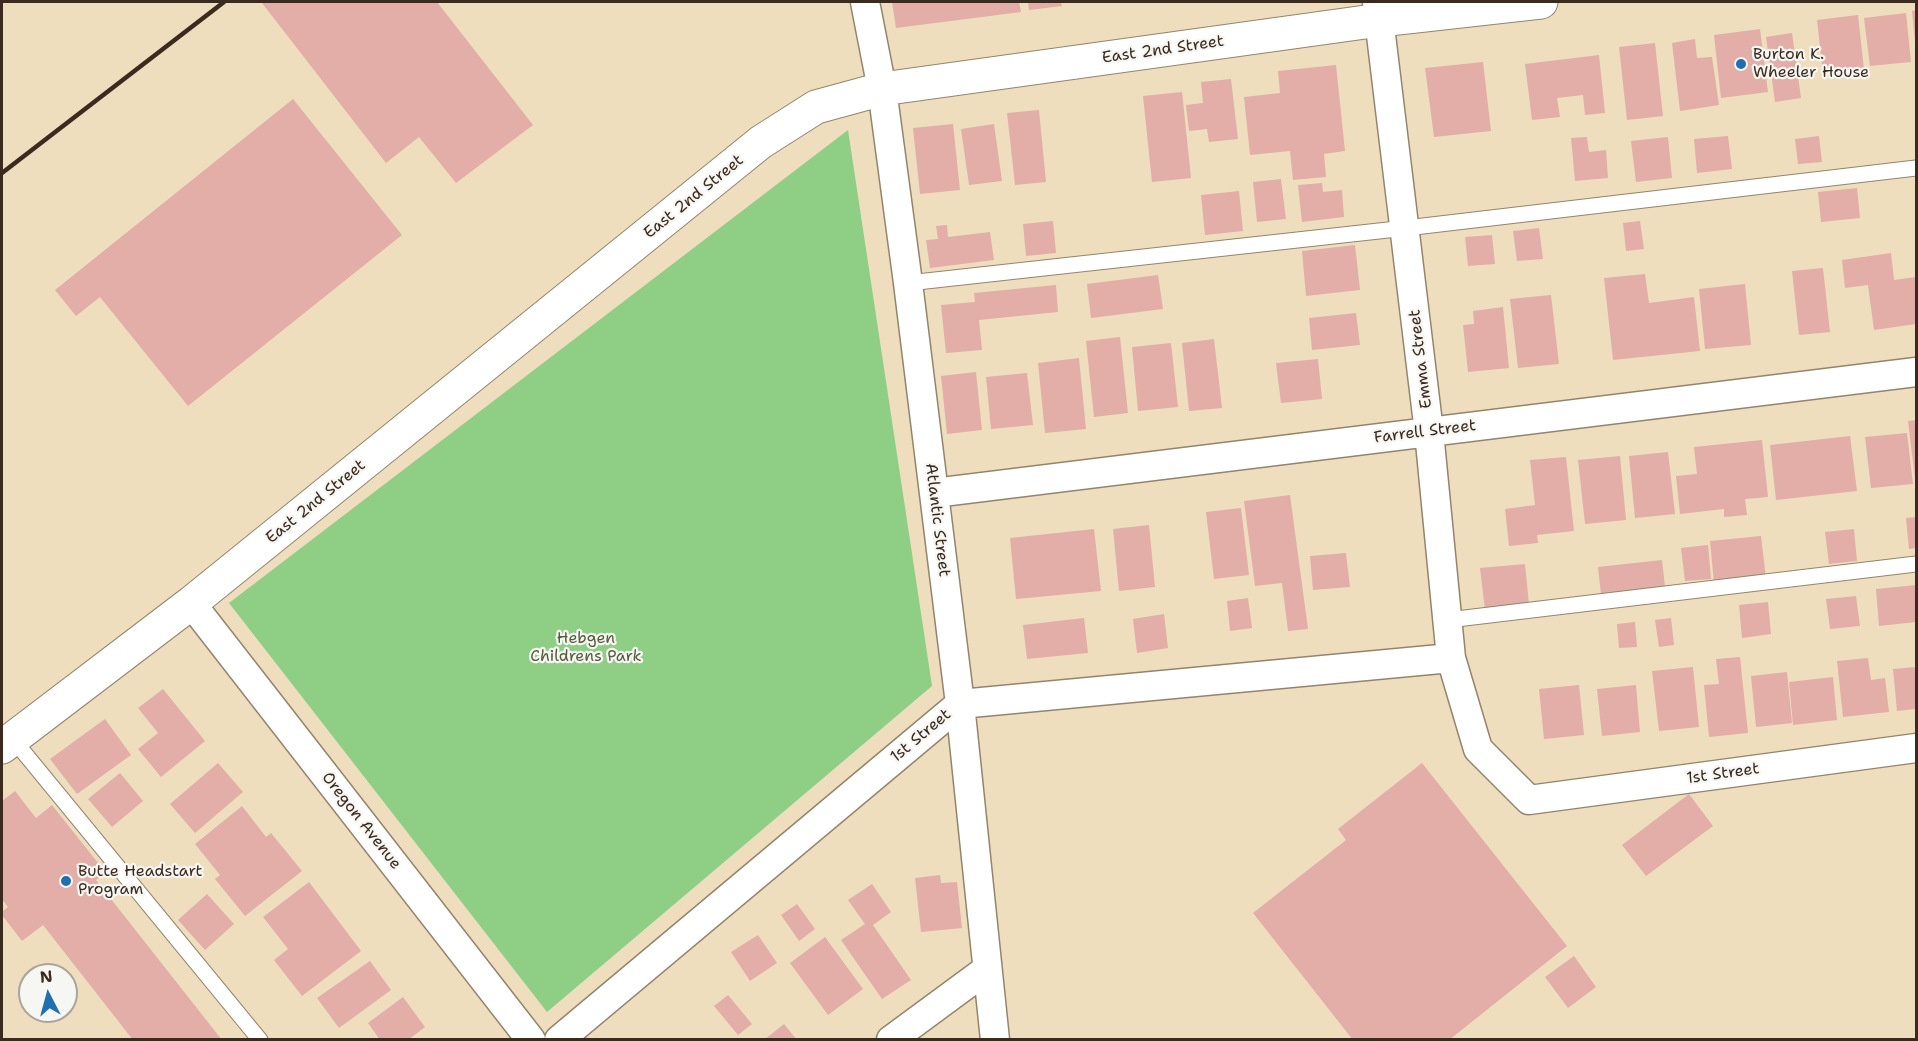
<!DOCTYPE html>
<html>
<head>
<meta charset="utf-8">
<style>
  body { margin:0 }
  #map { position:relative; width:1918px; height:1041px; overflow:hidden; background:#eedebe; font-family:"Shantell Sans",sans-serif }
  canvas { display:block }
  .frame { position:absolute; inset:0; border:3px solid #3b2a1e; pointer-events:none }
  .north { position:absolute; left:18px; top:963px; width:60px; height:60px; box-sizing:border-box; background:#f6f6f2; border:2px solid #aba49d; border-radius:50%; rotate:354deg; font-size:16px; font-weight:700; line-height:24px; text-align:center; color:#3b2a1e }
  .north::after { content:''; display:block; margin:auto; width:21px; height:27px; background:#1f6fb2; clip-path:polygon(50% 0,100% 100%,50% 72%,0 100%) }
</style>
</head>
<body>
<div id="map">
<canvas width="1918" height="1041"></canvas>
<div class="frame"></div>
<div class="north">N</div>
</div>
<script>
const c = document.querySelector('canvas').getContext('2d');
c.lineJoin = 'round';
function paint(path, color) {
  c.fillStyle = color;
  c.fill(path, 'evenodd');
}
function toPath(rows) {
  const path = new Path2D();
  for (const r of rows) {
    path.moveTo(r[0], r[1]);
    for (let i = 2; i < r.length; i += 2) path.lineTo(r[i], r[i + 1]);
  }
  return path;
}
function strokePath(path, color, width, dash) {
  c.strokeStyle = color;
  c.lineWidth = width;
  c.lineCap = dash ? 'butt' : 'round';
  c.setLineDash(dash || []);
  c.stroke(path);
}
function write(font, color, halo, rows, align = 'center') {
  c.font = font + ' "Shantell Sans",sans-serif';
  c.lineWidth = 4.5;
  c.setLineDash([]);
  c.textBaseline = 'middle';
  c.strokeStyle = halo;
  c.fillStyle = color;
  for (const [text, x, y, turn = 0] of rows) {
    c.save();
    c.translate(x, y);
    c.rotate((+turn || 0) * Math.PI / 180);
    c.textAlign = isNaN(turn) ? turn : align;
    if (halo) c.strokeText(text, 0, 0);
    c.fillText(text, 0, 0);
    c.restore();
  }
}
paint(toPath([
  [848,130,932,686,547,1012,229,603]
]), '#8ece85');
paint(toPath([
  [264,2,437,2,533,125,456,183,419,137,386,163,262,3],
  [892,2,1019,2,1021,12,896,28],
  [1028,2,1061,2,1062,6,1029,10],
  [1916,10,1916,41,1915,42,1912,11],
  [1906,13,1911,62,1870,66,1864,18],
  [1858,15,1864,69,1823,74,1817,20],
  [1760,29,1768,92,1721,98,1714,35],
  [1792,33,1801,98,1775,102,1766,37],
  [1695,39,1697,58,1712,57,1719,105,1680,111,1672,43],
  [1655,43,1663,116,1627,120,1619,47],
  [1599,55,1605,113,1585,115,1583,95,1557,98,1560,117,1532,120,1525,64],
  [1483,62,1491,131,1434,137,1425,68],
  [1336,65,1345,151,1324,154,1326,177,1293,180,1290,151,1250,155,1244,97,1280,93,1278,71],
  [1231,79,1238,139,1209,142,1207,129,1189,131,1186,105,1203,103,1201,82],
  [1182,92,1191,178,1152,182,1143,96],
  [293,99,402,235,188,406,100,297,76,316,55,290],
  [1039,110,1046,182,1015,185,1007,113],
  [953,124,960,190,920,194,913,128],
  [994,124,1002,181,969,185,961,129],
  [1728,136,1732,169,1697,173,1694,139],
  [1819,136,1822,162,1798,164,1795,139],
  [1587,137,1589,152,1606,150,1608,178,1575,181,1571,138],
  [1668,137,1672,178,1636,182,1631,141],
  [1281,179,1286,219,1257,222,1253,182],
  [1322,183,1323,192,1342,190,1344,217,1302,222,1298,185],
  [1857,188,1860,218,1821,222,1818,192],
  [1239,191,1243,231,1205,235,1201,195],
  [1053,221,1056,253,1026,256,1023,224],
  [1640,221,1644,249,1626,251,1623,223],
  [947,225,948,237,990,232,994,260,930,268,926,240,938,239,936,226],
  [1539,228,1543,259,1517,261,1513,231],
  [1492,235,1495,264,1468,266,1465,237],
  [1355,245,1360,290,1306,296,1302,251],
  [1891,253,1894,280,1916,277,1916,324,1874,330,1868,285,1845,288,1842,260],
  [1823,268,1830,332,1799,335,1792,271],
  [1645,274,1649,303,1694,297,1700,351,1613,360,1604,278],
  [1158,275,1163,309,1091,318,1087,284],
  [1745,284,1751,345,1705,349,1699,289],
  [1056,285,1058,312,979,320,982,350,946,353,941,305,975,302,974,293],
  [1551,295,1559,364,1518,368,1510,299],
  [1503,307,1509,368,1468,372,1463,325,1474,324,1473,311],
  [1356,313,1360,345,1312,350,1309,318],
  [1120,337,1128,413,1094,417,1086,341],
  [1214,339,1222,408,1189,411,1182,343],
  [1171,343,1178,407,1138,411,1132,347],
  [1079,358,1086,429,1045,433,1038,363],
  [1318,359,1322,399,1281,403,1276,363],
  [976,372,982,430,947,434,941,376],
  [1027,373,1033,425,991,429,986,377],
  [1916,420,1916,479,1915,479,1908,421],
  [1907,433,1913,484,1871,488,1865,437],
  [1850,436,1857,491,1776,500,1770,445],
  [1762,440,1768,497,1745,499,1747,515,1724,517,1724,509,1680,514,1676,476,1697,474,1694,447],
  [1668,452,1675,514,1635,518,1629,456],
  [1620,456,1626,520,1585,524,1578,460],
  [1566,457,1574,531,1537,535,1538,543,1509,546,1505,509,1535,505,1530,460],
  [1290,495,1308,629,1288,631,1282,583,1255,586,1244,501],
  [1241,508,1249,575,1214,579,1206,512],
  [1916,517,1916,548,1909,549,1906,518],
  [1149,525,1155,587,1119,591,1113,529],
  [1094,529,1101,591,1016,599,1010,538],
  [1854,529,1857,561,1829,564,1825,532],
  [1761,536,1766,578,1714,583,1710,541],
  [1708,545,1711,579,1685,581,1681,548],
  [1346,553,1350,587,1313,590,1310,556],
  [1662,560,1665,587,1601,594,1598,567],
  [1525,564,1529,605,1485,610,1480,568],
  [1916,585,1916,622,1879,626,1876,589],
  [1856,596,1860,626,1830,629,1826,599],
  [1248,598,1252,628,1230,631,1227,601],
  [1768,602,1771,634,1742,638,1739,605],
  [1164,614,1168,648,1137,653,1133,619],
  [1084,618,1088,653,1027,659,1023,625],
  [1671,618,1674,645,1659,647,1655,620],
  [1635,622,1637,647,1619,648,1617,624],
  [1740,657,1748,733,1709,737,1704,685,1719,684,1716,659],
  [1868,658,1871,680,1885,678,1889,712,1843,717,1837,661],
  [1693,667,1699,727,1659,731,1652,671],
  [1916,667,1916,709,1897,711,1893,669],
  [1787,672,1792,723,1756,727,1751,676],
  [1833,677,1837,720,1793,725,1789,682],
  [1579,685,1584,735,1544,739,1539,689],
  [1636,685,1640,732,1602,736,1597,689],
  [163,689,205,741,161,777,138,749,158,733,138,708],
  [105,719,131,755,77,794,50,759],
  [218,763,243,792,195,833,170,804],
  [1422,763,1567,946,1449,1040,1353,1040,1253,913,1346,840,1338,829],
  [120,773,143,801,112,827,88,799],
  [15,791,36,818,52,805,106,873,96,880,222,1040,133,1040,43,925,22,941,2,915,2,912,8,907,2,899,2,801],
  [1689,794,1713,826,1646,876,1622,845],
  [242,806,266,837,271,833,302,871,245,916,215,879,220,875,195,844],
  [940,875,941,883,957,882,962,928,921,932,915,878],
  [309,882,361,951,302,996,274,960,288,949,263,917],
  [872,884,891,912,873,925,911,980,882,999,841,940,865,924,848,900],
  [207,894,234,924,205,950,178,920],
  [797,904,815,929,799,941,781,915],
  [758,935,777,963,750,981,731,952],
  [825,937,863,989,828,1015,790,963],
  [1574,956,1596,987,1568,1008,1545,977],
  [370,961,391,990,339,1028,317,998],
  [728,995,752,1024,738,1035,714,1006],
  [403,997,425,1027,408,1040,380,1040,368,1023],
  [784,1024,797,1040,764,1040]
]), '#e2aea7');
const lane = toPath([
  [908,283,1406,228,1916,168],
  [1448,620,1916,564],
  [12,738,260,1040]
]);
const street = toPath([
  [865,2,882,89,908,283,960,704,995,1040],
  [1377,2,1429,432,1451,658,1478,749,1529,800,1916,748],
  [934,493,1916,372],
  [191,603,531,1040],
  [559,1040,960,704,1451,658],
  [891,1040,986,970]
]);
const secondary = toPath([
  [2,747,191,603,761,142,816,107,882,89,1380,20,1541,2]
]);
strokePath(lane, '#94846e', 17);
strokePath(street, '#94846e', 31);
strokePath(secondary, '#94846e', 35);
strokePath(lane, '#fff', 15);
strokePath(street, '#fff', 28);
strokePath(secondary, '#fff', 33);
strokePath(toPath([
  [2,173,224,2]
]), '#3b2a1e', 4.5);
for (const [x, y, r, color] of [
  [1741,64,6,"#1f6fb2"],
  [66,881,6,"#1f6fb2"]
]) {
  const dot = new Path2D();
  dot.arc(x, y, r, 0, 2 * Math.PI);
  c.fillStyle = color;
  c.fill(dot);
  strokePath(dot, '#f6f6f2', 2);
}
write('16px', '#3b2a1e', '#f6f6f2', [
  ["East 2nd Street",1163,50,-8],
  ["East 2nd Street",694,197,-39],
  ["Emma Street",1421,359,-97],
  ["Farrell Street",1425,432,-7],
  ["East 2nd Street",316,502,-39],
  ["Atlantic Street",937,520,83],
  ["1st Street",921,736,-40],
  ["1st Street",1723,774,-8],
  ["Oregon Avenue",361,821,52]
]);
write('16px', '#3b2a1e', '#f6f6f2', [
  ["Burton K.",1753,55],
  ["Wheeler House",1753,73],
  ["Butte Headstart",78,872],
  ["Program",78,890]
], 'left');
write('16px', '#545b3d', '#f6f6f2', [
  ["Hebgen",586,639],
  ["Childrens Park",586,657]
]);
</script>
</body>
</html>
